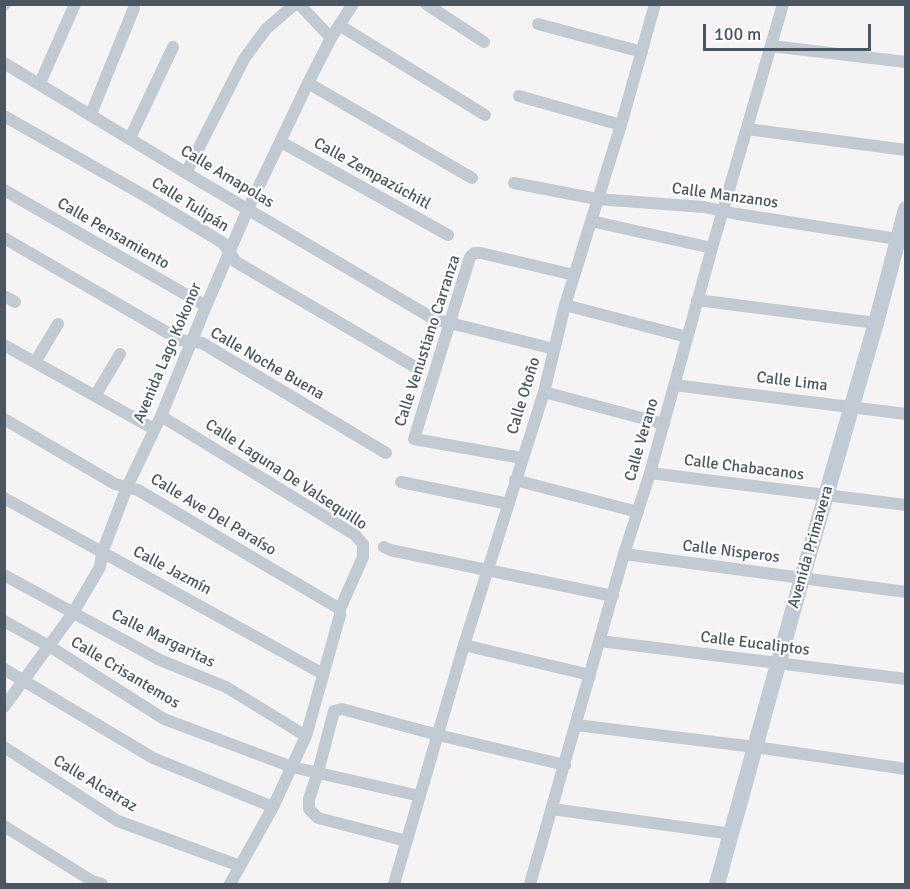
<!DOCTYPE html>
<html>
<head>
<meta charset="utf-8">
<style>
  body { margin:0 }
  #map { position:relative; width:910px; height:889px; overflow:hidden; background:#f5f3f3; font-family:Signika,sans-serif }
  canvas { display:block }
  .frame { position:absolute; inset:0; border:6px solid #4a5661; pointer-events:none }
  .scale { position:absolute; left:703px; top:24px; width:168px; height:27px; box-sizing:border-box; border:3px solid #4a5661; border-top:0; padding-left:8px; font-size:18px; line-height:21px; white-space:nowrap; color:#4a5661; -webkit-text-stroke:4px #fff; paint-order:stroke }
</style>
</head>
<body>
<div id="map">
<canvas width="910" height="889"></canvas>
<div class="frame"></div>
<div class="scale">100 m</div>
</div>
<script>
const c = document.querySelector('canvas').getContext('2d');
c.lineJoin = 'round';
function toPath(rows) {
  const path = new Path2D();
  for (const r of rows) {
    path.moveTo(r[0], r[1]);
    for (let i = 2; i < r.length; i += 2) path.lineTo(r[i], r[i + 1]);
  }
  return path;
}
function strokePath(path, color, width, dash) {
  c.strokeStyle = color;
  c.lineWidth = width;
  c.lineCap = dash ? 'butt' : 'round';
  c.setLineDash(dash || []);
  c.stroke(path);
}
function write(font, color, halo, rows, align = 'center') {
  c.font = font + ' Signika,sans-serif';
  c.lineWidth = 4.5;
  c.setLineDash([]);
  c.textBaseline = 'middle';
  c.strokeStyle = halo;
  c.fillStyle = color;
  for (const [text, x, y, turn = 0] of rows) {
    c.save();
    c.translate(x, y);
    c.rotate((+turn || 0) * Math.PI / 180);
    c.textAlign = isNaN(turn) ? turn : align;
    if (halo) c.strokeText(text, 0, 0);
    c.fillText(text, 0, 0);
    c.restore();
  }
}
strokePath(toPath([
  [299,4,331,38],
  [426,4,484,42],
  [4,5,5,4],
  [538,24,642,52],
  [339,25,485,115],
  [771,46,906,62],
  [4,63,186,173,434,319,554,349],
  [40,83,75,4],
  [308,83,472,178],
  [519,96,621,125],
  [91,114,134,8],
  [4,116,147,197,223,243,236,262,415,367],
  [747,129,906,150],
  [130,138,173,47],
  [281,142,448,235],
  [186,173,244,59,266,29,295,4],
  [514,183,597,199,704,207,737,214,897,239],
  [4,190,206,306],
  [591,221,712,248],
  [4,238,180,340,202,343,386,453],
  [4,296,15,302],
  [697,300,876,323],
  [565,305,687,337],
  [4,345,154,429],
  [35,362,58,324],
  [674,385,906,414],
  [544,392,664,424],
  [95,396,120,354],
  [161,416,355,535,363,544,363,557,340,609,340,615,306,736,273,807,230,884],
  [4,419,115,484,138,490,340,609],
  [522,458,414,439,470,257,474,253,481,253,574,275],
  [650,473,906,505],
  [515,480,638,512],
  [401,482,509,504],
  [4,498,323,674],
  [384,547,390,550,613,596],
  [624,554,906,592],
  [4,575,160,660,226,687,306,736],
  [4,621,49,646,164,719,292,767,420,796],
  [600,641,906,679],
  [464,645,590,675],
  [4,669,153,758,273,807],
  [4,707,73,613,100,567,102,553,127,487,161,416,206,306,248,209,308,83,331,38,353,4],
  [576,725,755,747,906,769],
  [4,747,118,821,240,866],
  [552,809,732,834],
  [4,826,92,881,102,884],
  [407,841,318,818,309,809,309,799,318,772,334,711,342,709,438,735,565,765],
  [394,884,464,645,544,392,565,305,621,125,655,4],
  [530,884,624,554,650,473,712,248,783,4]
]), '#c1cad2', 12);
strokePath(toPath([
  [717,884,802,578,876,323,906,209]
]), '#c1cbd6', 16);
write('16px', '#4a5661', '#fff', [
  ["Calle Zempazúchitl",372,174,29],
  ["Calle Amapolas",227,177,31],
  ["Calle Manzanos",725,196,8],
  ["Calle Tulipán",190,205,32],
  ["Calle Pensamiento",113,234,30],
  ["Calle Venustiano Carranza",428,341,-72],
  ["Avenida Lago Kokonor",168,353,-67],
  ["Calle Noche Buena",267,364,30],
  ["Calle Lima",792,382,7],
  ["Calle Otoño",524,396,-73],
  ["Calle Verano",642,440,-74],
  ["Calle Chabacanos",744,468,7],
  ["Calle Laguna De Valsequillo",286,475,33],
  ["Calle Ave Del Paraíso",213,515,31],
  ["Avenida Primavera",811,547,-74],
  ["Calle Nisperos",731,552,7],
  ["Calle Jazmín",172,571,28],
  ["Calle Margaritas",163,639,26],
  ["Calle Eucaliptos",755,644,7],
  ["Calle Crisantemos",125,673,31],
  ["Calle Alcatraz",95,784,31]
]);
</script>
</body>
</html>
